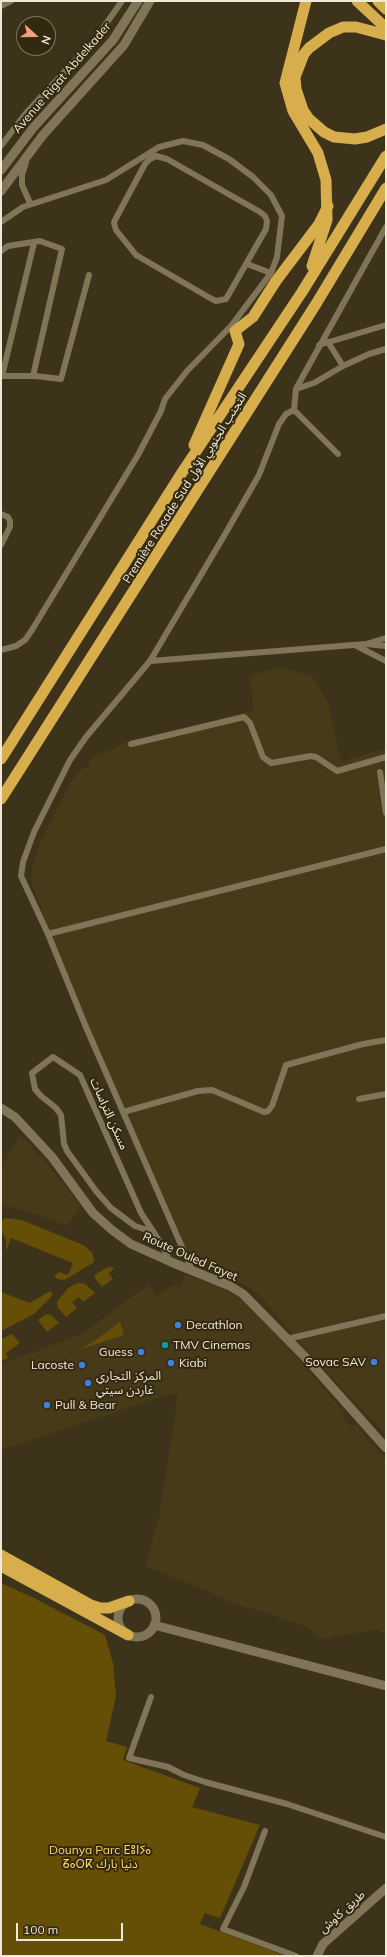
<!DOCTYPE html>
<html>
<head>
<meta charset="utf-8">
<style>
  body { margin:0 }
  #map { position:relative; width:387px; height:1957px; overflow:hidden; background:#3d331a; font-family:Mulish,sans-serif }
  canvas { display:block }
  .frame { position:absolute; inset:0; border:2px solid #f0e9da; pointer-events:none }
  .north { position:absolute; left:16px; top:16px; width:40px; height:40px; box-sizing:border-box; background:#332910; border:1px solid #7f7661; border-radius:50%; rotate:111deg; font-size:11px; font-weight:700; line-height:16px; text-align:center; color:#f0e9da }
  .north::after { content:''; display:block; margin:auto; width:14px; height:18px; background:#f2a081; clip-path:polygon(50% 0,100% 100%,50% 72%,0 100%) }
  .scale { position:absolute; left:16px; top:1923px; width:107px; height:18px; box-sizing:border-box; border:2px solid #f0e9da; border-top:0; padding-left:5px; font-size:12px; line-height:14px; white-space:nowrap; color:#f0e9da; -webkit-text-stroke:3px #332910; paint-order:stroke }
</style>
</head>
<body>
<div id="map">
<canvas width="387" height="1957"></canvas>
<div class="frame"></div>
<div class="north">N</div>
<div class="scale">100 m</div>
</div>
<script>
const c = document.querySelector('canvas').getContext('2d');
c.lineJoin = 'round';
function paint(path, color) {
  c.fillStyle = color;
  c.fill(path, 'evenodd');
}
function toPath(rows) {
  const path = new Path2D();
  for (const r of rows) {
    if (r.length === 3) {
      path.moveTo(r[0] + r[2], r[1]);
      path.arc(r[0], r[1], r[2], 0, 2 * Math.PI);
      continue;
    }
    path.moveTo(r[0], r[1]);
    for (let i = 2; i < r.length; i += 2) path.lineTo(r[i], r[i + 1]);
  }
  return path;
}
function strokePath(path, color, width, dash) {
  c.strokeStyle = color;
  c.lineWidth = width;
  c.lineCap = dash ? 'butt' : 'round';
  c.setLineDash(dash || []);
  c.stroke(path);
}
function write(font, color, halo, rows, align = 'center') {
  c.font = font + ' Mulish,"Noto Sans Arabic","Noto Sans Tifinagh",sans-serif';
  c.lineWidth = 4;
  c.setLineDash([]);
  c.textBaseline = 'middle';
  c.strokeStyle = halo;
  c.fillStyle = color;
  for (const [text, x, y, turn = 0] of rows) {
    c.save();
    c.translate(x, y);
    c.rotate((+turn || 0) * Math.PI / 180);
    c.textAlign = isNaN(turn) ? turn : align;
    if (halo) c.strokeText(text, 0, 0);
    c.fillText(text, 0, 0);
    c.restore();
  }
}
paint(toPath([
  [279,667,312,676,328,702,341,762,386,748,386,1434,301,1345,259,1294,238,1281,185,1261,84,1032,31,880,32,868,40,843,72,780,81,770,89,765,90,758,128,741,254,710,250,676],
  [20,1135,29,1143,37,1155,43,1158,81,1206,67,1226,36,1214,1,1204,1,1167],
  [185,1275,221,1287,245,1301,276,1333,345,1413,342,1417,350,1426,357,1425,386,1460,386,1633,380,1632,379,1629,320,1639,307,1627,261,1611,237,1605,207,1591,145,1566,159,1518,178,1394,170,1394,1,1450,1,1363,10,1361,82,1334,148,1285,157,1296,172,1285,181,1287]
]), '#473a19');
paint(toPath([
  [5,1218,22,1220,83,1245,92,1252,94,1259,93,1263,68,1278,64,1280,57,1279,54,1276,59,1272,68,1275,73,1263,11,1238,6,1251,6,1239,1,1230,1,1222],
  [108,1267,112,1267,114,1269,109,1273,113,1279,102,1287,94,1277,96,1274],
  [78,1283,85,1284,95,1293,83,1302,79,1297,72,1302,77,1308,66,1317,58,1308,57,1302,68,1288],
  [50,1291,53,1295,34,1314,1,1331,1,1292,30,1303],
  [46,1314,51,1315,59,1323,47,1332,38,1320],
  [120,1322,124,1335,78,1350,93,1342],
  [12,1334,20,1343,6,1353,9,1358,1,1361,1,1339],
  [1,1583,34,1598,105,1635,113,1663,116,1696,106,1741,127,1747,123,1760,200,1788,192,1807,260,1825,220,1918,205,1913,200,1924,286,1956,1,1956]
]), '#654e05');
strokePath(toPath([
  [1,6,11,1],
  [1,146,26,113,96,38,122,1],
  [156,156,167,159,260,212,265,216,267,221,266,229,226,299,216,301,210,298,136,255,116,230,114,223,115,220,145,164,150,159,156,156],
  [26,162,22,175,22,185,30,203],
  [1,222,23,207,106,180,159,147,183,141,203,145,229,159,253,177,271,195,282,216,277,257,271,273,231,326,187,371,165,399,161,411,138,455,32,630,25,640,16,646,1,650],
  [1,251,8,246,40,241,62,249,33,376],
  [247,264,271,273],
  [328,342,343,366],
  [319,345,386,325],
  [1,376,35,376,61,379,89,275],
  [2,376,34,243],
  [296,389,314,383,343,366,369,354,386,349],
  [294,410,338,454],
  [1,514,8,517,10,521,10,527,1,545],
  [366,644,386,646],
  [355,645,386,661],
  [150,661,366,644,386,638],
  [131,744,244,717,250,723,263,757,271,763,311,756,316,757,337,771,386,757],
  [380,772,386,813],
  [48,934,386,849],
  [359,1099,386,1094],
  [123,1112,198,1091,212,1090,264,1112,268,1111,272,1106,286,1065,363,1044,386,1040],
  [153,1232,135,1226,111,1208,96,1191,67,1151,64,1144,61,1115,56,1108,41,1096,35,1089,32,1073,53,1057,80,1075,141,1213,162,1245,170,1262],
  [192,1270,86,1027,48,934,21,876,23,862,34,832,70,760,86,737,150,661,224,536,259,475,279,424,286,414,294,410,296,389,303,376,386,227],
  [287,1339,386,1316],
  [151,1697,129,1758,168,1767,184,1775,205,1782,287,1804,386,1837],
  [265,1831,244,1887,223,1929,296,1956]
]), '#807559', 6);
strokePath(toPath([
  [1,170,33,128,113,40,138,1],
  [1,191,43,135,124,45,150,1],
  [1,1108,15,1117,52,1157,93,1213,112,1230,131,1244,171,1262,230,1286,243,1294,306,1358,386,1448],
  [137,1618,19],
  [154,1625,386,1686],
  [317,1956,323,1944,386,1888]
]), '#807559', 9);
strokePath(toPath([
  [306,1,285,83,293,111,318,153,326,180,327,220,312,266],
  [357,1,386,28],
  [378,1,386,9],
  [386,35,356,27,343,27,329,33,309,48,304,54,295,77,296,89,303,110,309,119,324,132,334,137,355,139,367,137,386,129],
  [194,445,239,344,235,331,253,317,276,281,319,224,328,206],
  [1,759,183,471,302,292,386,156],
  [1,799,316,304,386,188],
  [1,1555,91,1605,100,1608,109,1608,129,1601],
  [1,1566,128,1635]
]), '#d8ae4d', 11);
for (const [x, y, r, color] of [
  [178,1325,4,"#3f7fe0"],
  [165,1345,4,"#0f9aa8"],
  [141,1352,4,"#3f7fe0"],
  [374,1362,4,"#3f7fe0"],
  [171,1363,4,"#3f7fe0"],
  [82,1365,4,"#3f7fe0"],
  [88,1383,4,"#3f7fe0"],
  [47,1405,4,"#3f7fe0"]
]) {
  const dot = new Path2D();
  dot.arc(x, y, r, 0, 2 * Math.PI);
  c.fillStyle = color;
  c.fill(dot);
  strokePath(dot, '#332910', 1.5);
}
write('12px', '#f0e9da', '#332910', [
  ["Avenue Rigat Abdelkader",62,78,-49],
  ["Première Rocade Sud التجنب الجنوبي الأول",185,488,-58],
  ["مسكن التراسات",109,1114,66],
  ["Route Ouled Fayet",190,1257,24],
  ["طريق كاوش",342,1912,-42]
]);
write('12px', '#f0e9da', '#332910', [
  ["Decathlon",186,1325],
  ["TMV Cinemas",173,1345],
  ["Guess",133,1352,"right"],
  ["Sovac SAV",366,1362,"right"],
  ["Kiabi",179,1363],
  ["Lacoste",74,1365,"right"],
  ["المركز التجاري",96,1376],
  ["غاردن سيتي",96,1390],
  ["Pull & Bear",55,1405]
], 'left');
write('12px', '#fed56a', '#332910', [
  ["Dounya Parc ⴹⵓⵏⵢⴰ",100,1850],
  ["ⵒⴰⵔⴽ دنيا بارك",100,1864]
]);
</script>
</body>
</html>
